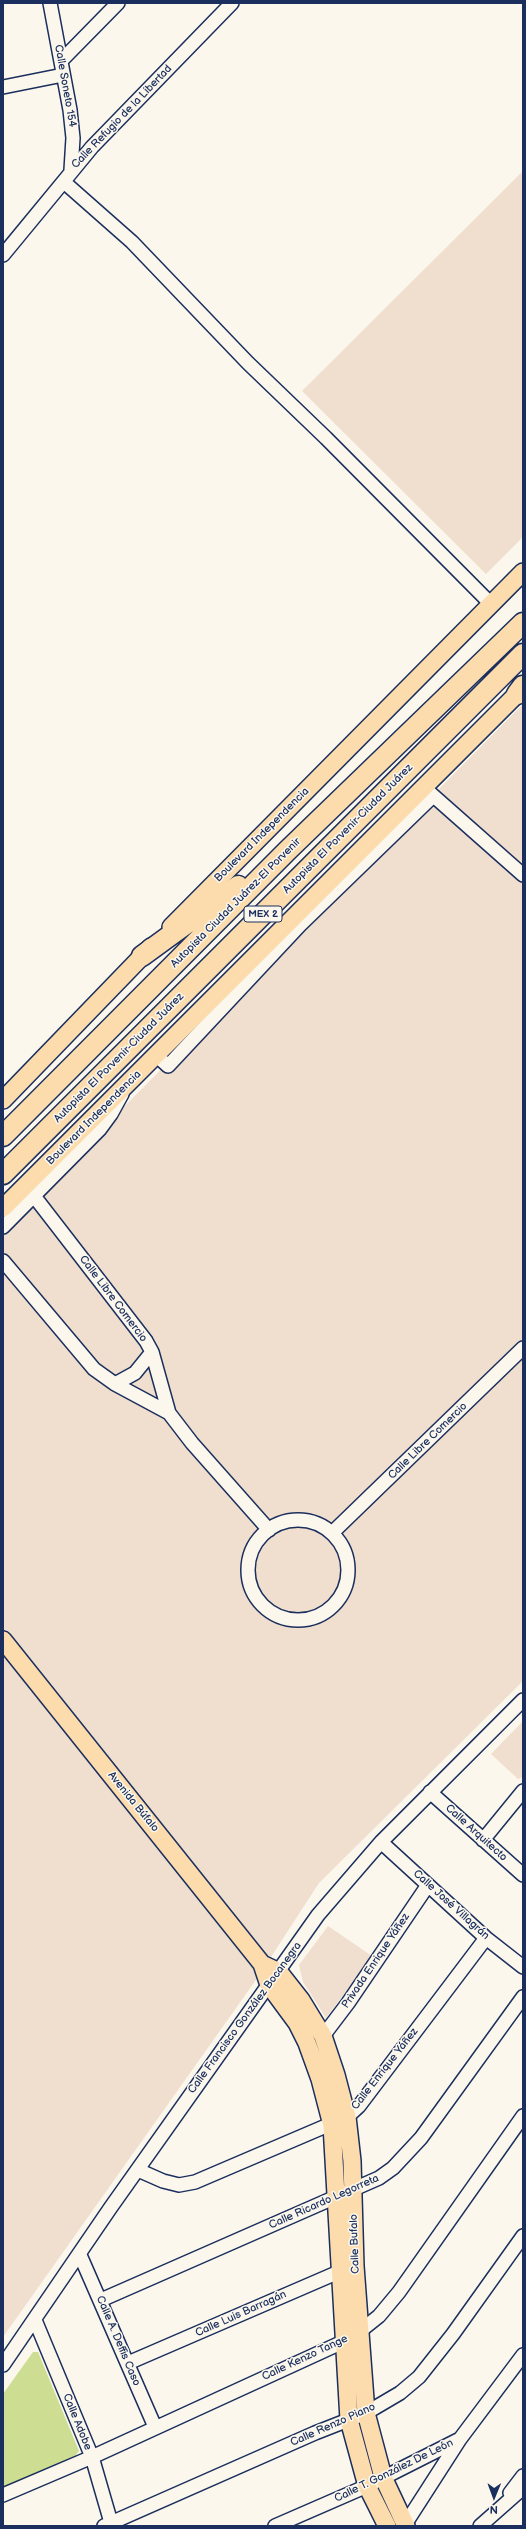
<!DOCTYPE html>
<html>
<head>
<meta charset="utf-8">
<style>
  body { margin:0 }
  #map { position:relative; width:526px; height:2529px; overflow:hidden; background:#fbf7ec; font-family:"Balsamiq Sans",sans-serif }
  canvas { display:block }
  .frame { position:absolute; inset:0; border:4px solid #1b2f5e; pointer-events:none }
  .north { position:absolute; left:474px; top:2477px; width:40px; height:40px; -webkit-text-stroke:3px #fbf7ec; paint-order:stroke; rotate:181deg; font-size:11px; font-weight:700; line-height:16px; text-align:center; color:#1b2f5e }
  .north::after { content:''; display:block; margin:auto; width:14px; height:18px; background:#1b2f5e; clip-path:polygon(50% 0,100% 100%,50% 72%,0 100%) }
</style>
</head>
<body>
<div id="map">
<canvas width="526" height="2529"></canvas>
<div class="frame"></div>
<div class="north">N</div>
</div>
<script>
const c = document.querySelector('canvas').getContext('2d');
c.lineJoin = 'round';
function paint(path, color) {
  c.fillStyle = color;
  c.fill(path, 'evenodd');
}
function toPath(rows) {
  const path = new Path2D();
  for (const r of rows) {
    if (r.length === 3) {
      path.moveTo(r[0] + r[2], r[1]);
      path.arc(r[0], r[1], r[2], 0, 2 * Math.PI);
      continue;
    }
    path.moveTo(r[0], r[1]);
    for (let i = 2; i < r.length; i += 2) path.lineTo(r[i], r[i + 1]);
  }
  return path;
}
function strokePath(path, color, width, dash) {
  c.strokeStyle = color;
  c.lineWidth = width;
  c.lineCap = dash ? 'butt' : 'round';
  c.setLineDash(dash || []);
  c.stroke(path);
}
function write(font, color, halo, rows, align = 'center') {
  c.font = font + ' "Balsamiq Sans",sans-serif';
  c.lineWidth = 3;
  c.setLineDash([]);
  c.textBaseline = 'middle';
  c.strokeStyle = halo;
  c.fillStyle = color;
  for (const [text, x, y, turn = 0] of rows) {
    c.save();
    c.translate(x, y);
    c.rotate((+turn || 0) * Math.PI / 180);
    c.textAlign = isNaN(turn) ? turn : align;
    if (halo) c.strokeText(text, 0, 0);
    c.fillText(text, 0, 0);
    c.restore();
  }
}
paint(toPath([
  [523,171,523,537,486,574,302,391],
  [523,704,523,1681,319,1883,258,1977,3,2337,3,1229],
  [523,1721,523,1777,518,1779,491,1754],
  [328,1926,372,1956,326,2018,303,1982,299,1965]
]), '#f0dfcf');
paint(toPath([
  [33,2352,38,2352,79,2451,75,2456,3,2488,3,2394]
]), '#cddd91');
const minor = toPath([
  [50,3,70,110,73,138,71,170],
  [61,61,118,3],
  [3,87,63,75],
  [64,182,132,242,248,363,326,438,491,604],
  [3,255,92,147,232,3],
  [428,791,523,875],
  [156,1055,168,1066,300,925,433,796],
  [34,1196,146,1341,152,1352,169,1413,192,1443,269,1530],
  [3,1227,100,1129,111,1114,122,1094],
  [3,1261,94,1369,115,1384,169,1413],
  [115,1384,135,1373,152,1352],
  [298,1570,50],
  [332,1533,523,1348],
  [430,1792,523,1875],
  [483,1840,523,1791],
  [381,1842,486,1938,523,1967],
  [323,2036,348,2003,428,1885],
  [138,2170,163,2181,179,2185,195,2182,347,2117,359,2106,486,1938],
  [80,2255,155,2427],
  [101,2300,379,2178,393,2168,421,2138,523,1997],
  [35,2320,92,2457,112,2526],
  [128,2363,348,2268],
  [3,2365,111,2207,318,1915,381,1842,523,1700],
  [510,2493,523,2476],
  [3,2495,92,2457,345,2341,359,2332,379,2316,399,2292,523,2116],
  [104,2526,315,2433,366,2413,400,2393,419,2377,453,2334,523,2236],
  [275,2526,367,2486,458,2440],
  [404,2526,460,2439,523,2355],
  [480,2526,523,2488]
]);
const major = toPath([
  [171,927,523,572],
  [3,1100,151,947],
  [3,1208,523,688],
  [3,1640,262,1964,269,1985,297,2023,307,2043,320,2079,332,2125,349,2420,367,2486,387,2526],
  [262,1964,279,1972,301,2000,323,2036,336,2075,347,2117,352,2161,355,2266,366,2413,383,2477,406,2526]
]);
const highway = toPath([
  [517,694,523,686],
  [142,956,238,886],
  [3,1136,288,850,523,623],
  [3,1174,523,654]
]);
strokePath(minor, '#1b2f5e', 16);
strokePath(major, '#1b2f5e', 20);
strokePath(highway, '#1b2f5e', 23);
strokePath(minor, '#fbf7ec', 13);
strokePath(major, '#fcdcac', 17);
strokePath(highway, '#fcdcac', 20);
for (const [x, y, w] of [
  [263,914,38]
]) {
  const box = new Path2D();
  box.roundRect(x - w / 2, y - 8, w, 16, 3);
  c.fillStyle = '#fbf7ec';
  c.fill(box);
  strokePath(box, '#1b2f5e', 1);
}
write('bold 10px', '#1b2f5e', null, [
  ["MEX 2",263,914]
]);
write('11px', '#1b2f5e', '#fbf7ec', [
  ["Calle Soneto 154",65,86,80],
  ["Calle Refugio de la Libertad",122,117,-46],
  ["Autopista El Porvenir-Ciudad Juárez",348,829,-45],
  ["Boulevard Independencia",262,835,-45],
  ["Autopista Ciudad Juárez-El Porvenir",236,903,-45],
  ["Autopista El Porvenir-Ciudad Juárez",119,1058,-45],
  ["Boulevard Independencia",94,1118,-45],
  ["Calle Libre Comercio",113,1299,53],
  ["Calle Libre Comercio",428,1441,-44],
  ["Avenida Búfalo",133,1802,51],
  ["Calle Arquitecto",476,1833,42],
  ["Calle José Villagrán",451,1905,42],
  ["Privada Enrique Yáñez",376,1961,-56],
  ["Calle Francisco González Bocanegra",245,2018,-54],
  ["Calle Enrique Yáñez",385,2069,-52],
  ["Calle Ricardo Legorreta",324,2202,-24],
  ["Calle Bufalo",355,2244,-92],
  ["Calle Luis Barragán",241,2314,-24],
  ["Calle A. Deffis Caso",118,2341,67],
  ["Calle Kenzo Tange",305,2358,-25],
  ["Calle Adobe",77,2422,68],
  ["Calle Renzo Piano",333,2425,-24],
  ["Calle T. González De León",394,2471,-26]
]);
</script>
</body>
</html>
